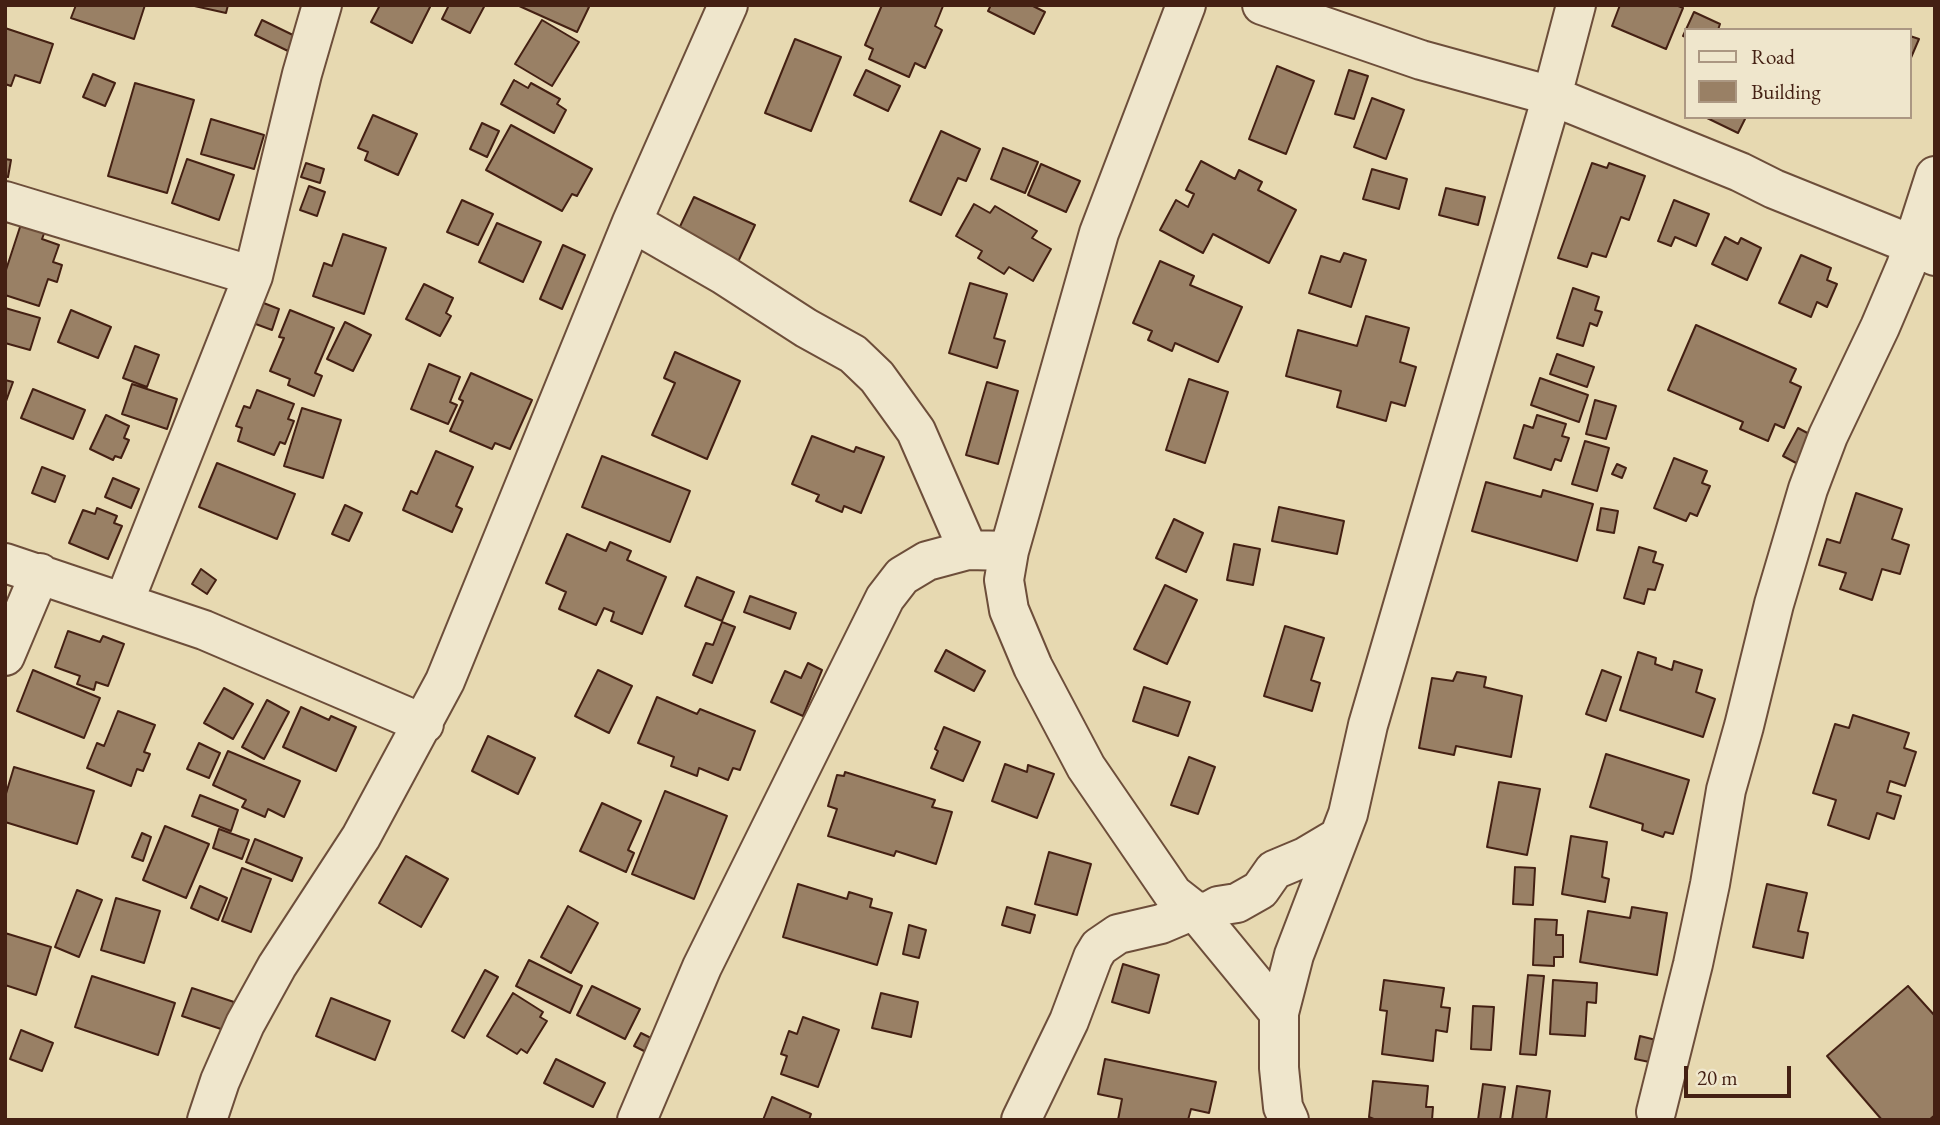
<!DOCTYPE html>
<html>
<head>
<meta charset="utf-8">
<style>
  body { margin:0 }
  #map { position:relative; width:1940px; height:1125px; overflow:hidden; background:#e7d9b1; font-family:"EB Garamond",serif }
  canvas { display:block }
  .frame { position:absolute; inset:0; border:7px solid #442013; pointer-events:none }
  .legend { position:absolute; left:1684px; top:28px; width:228px; height:91px; box-sizing:border-box; background:#efe6cc; border:2px solid #ab9782; margin:0; padding:9px 12px; list-style:none; font-size:21px; color:#442013 }
  .legend li { display:flex; align-items:center; gap:14px; height:35px }
  .legend b { width:35px; border:2px solid #ab9782 }
  .scale { position:absolute; left:1684px; top:1066px; width:107px; height:32px; box-sizing:border-box; border:4px solid #442013; border-top:0; padding-left:9px; font-size:21px; line-height:24px; white-space:nowrap; color:#442013; -webkit-text-stroke:5px #efe6cc; paint-order:stroke }
</style>
</head>
<body>
<div id="map">
<canvas width="1940" height="1125"></canvas>
<div class="frame"></div>
<ul class="legend">
<li><b style="height:9px;background:#efe6cc"></b>Road</li>
<li><b style="height:19px;background:#998065"></b>Building</li>
</ul>
<div class="scale">20 m</div>
</div>
<script>
const c = document.querySelector('canvas').getContext('2d');
c.lineJoin = 'round';
function paint(path, color) {
  c.fillStyle = color;
  c.fill(path, 'evenodd');
}
function toPath(rows) {
  const path = new Path2D();
  for (const r of rows) {
    path.moveTo(r[0], r[1]);
    for (let i = 2; i < r.length; i += 2) path.lineTo(r[i], r[i + 1]);
  }
  return path;
}
function strokePath(path, color, width, dash) {
  c.strokeStyle = color;
  c.lineWidth = width;
  c.lineCap = dash ? 'butt' : 'round';
  c.setLineDash(dash || []);
  c.stroke(path);
}
const building = toPath([
  [76,5,145,5,134,39,71,18,76,5],
  [190,5,228,5,226,13,190,5],
  [380,5,431,5,412,43,371,22,380,5],
  [449,5,485,5,470,33,442,19,449,5],
  [517,5,585,5,589,7,577,32,517,5],
  [882,5,943,6,935,26,942,30,925,68,915,63,909,77,869,59,873,49,865,45,882,5],
  [991,5,1031,5,1045,12,1034,34,988,11,991,5],
  [1620,5,1676,5,1683,8,1666,49,1612,26,1620,5],
  [1694,12,1720,24,1718,30,1686,30,1686,37,1683,36,1694,12],
  [262,20,295,36,288,51,255,35,262,20],
  [542,20,579,42,552,86,515,64,542,20],
  [5,28,53,44,40,83,15,75,11,86,5,84,5,28],
  [1910,36,1919,39,1910,60,1910,36],
  [795,39,841,57,811,131,765,113,795,39],
  [1277,66,1314,81,1286,154,1249,139,1277,66],
  [866,70,900,86,888,111,854,95,866,70],
  [1349,70,1368,76,1354,119,1335,114,1349,70],
  [93,74,115,83,105,106,83,97,93,74],
  [514,80,528,88,531,83,560,99,557,104,566,110,554,133,501,104,514,80],
  [135,83,194,100,167,193,108,176,135,83],
  [1372,98,1404,110,1386,159,1354,147,1372,98],
  [373,115,417,134,398,175,365,160,368,152,358,148,373,115],
  [1705,117,1746,117,1738,133,1705,117],
  [211,119,264,135,254,169,201,154,211,119],
  [482,123,499,131,487,157,470,149,482,123],
  [511,125,592,169,577,196,572,194,562,211,486,170,511,125],
  [941,131,980,149,966,181,958,178,941,215,910,201,941,131],
  [1003,148,1038,162,1025,193,991,179,1003,148],
  [5,159,11,160,8,177,5,176,5,159],
  [187,159,234,175,219,220,172,203,187,159],
  [1201,161,1235,179,1239,170,1262,182,1258,190,1296,210,1269,263,1213,234,1203,253,1160,230,1176,200,1188,207,1194,194,1186,190,1201,161],
  [306,163,324,169,320,183,301,177,306,163],
  [1592,163,1607,168,1609,163,1645,176,1629,220,1621,217,1606,257,1592,253,1587,267,1558,258,1592,163],
  [1041,164,1080,181,1066,212,1028,195,1041,164],
  [1372,169,1407,179,1399,209,1363,199,1372,169],
  [309,186,325,192,317,216,300,210,309,186],
  [1446,188,1485,197,1478,225,1439,215,1446,188],
  [694,197,755,225,737,264,675,237,694,197],
  [462,200,493,214,478,245,447,232,462,200],
  [1674,200,1709,214,1696,246,1675,237,1671,246,1658,241,1674,200],
  [974,204,990,213,995,206,1037,231,1032,238,1051,249,1033,281,1009,267,1004,274,978,258,982,251,956,236,974,204],
  [497,223,541,242,523,282,479,262,497,223],
  [21,224,45,231,42,239,59,245,53,262,62,265,57,282,48,279,39,306,5,295,5,273,21,224],
  [343,234,386,248,364,314,313,296,324,263,332,266,343,234],
  [1725,237,1738,244,1741,238,1761,248,1747,280,1712,264,1725,237],
  [563,245,585,255,562,309,540,299,563,245],
  [1344,253,1366,260,1351,307,1309,293,1321,256,1340,262,1344,253],
  [1801,255,1831,268,1827,280,1837,284,1827,307,1817,302,1811,317,1779,303,1801,255],
  [1160,261,1194,276,1190,285,1242,307,1218,362,1175,343,1172,351,1148,340,1152,331,1133,323,1160,261],
  [970,283,1007,294,994,338,1005,341,997,368,949,353,970,283],
  [424,284,453,298,446,313,451,316,440,336,406,319,424,284],
  [1573,288,1599,297,1595,310,1602,312,1597,326,1590,323,1583,346,1557,338,1573,288],
  [261,302,279,309,272,330,253,323,261,302],
  [5,308,40,318,30,350,5,343,5,308],
  [71,310,111,327,98,358,58,342,71,310],
  [290,310,334,328,315,373,322,376,314,396,288,385,290,379,270,371,284,338,279,337,290,310],
  [1366,316,1409,328,1400,362,1416,367,1405,406,1391,402,1386,421,1337,407,1341,391,1286,376,1298,330,1357,346,1366,316],
  [345,322,371,335,353,371,327,359,345,322],
  [1696,325,1796,369,1790,382,1801,387,1784,428,1775,424,1768,441,1740,429,1743,422,1668,390,1696,325],
  [135,346,159,355,147,387,123,378,135,346],
  [675,352,740,381,707,459,652,435,675,383,664,378,675,352],
  [1557,354,1594,367,1587,387,1550,374,1557,354],
  [429,364,460,377,450,402,457,405,448,424,411,409,429,364],
  [471,373,532,400,510,449,495,443,492,449,450,431,463,401,459,399,471,373],
  [1540,378,1588,395,1579,422,1531,405,1540,378],
  [1189,379,1228,392,1205,463,1166,450,1189,379],
  [5,380,13,382,5,404,5,380],
  [987,382,1018,391,998,464,966,455,987,382],
  [132,384,177,399,167,429,122,414,132,384],
  [33,389,85,410,73,439,21,418,33,389],
  [257,390,294,404,288,419,294,421,285,444,280,442,274,455,238,441,242,428,236,426,244,406,250,408,257,390],
  [1595,400,1616,406,1606,439,1586,434,1595,400],
  [302,408,341,420,323,478,284,466,302,408],
  [106,415,129,426,124,438,129,440,121,458,115,456,113,460,90,449,106,415],
  [1537,415,1566,424,1562,436,1569,438,1561,461,1555,459,1551,470,1514,458,1524,425,1533,428,1537,415],
  [1798,428,1813,436,1798,464,1783,456,1798,428],
  [812,436,854,452,856,447,884,457,861,513,844,506,842,512,816,501,819,495,792,484,812,436],
  [1585,441,1609,448,1597,491,1572,484,1585,441],
  [436,451,473,467,456,506,462,509,452,532,403,510,411,491,417,494,436,451],
  [602,456,690,491,670,542,582,507,602,456],
  [1674,458,1707,471,1702,483,1710,486,1697,516,1690,513,1686,521,1654,508,1674,458],
  [217,463,295,494,277,539,199,507,217,463],
  [1617,464,1626,468,1622,478,1612,474,1617,464],
  [42,467,65,476,55,502,32,493,42,467],
  [113,478,139,489,131,508,105,497,113,478],
  [1486,482,1541,497,1543,490,1593,504,1577,561,1472,531,1486,482],
  [1856,493,1902,509,1892,539,1909,545,1900,574,1882,569,1872,600,1840,589,1846,573,1819,565,1827,539,1840,543,1856,493],
  [345,505,362,513,349,541,332,534,345,505],
  [1279,507,1344,521,1337,554,1272,541,1279,507],
  [97,508,117,516,114,523,122,526,108,559,69,543,83,510,95,514,97,508],
  [1601,508,1618,511,1614,533,1597,530,1601,508],
  [1174,519,1203,533,1186,572,1156,558,1174,519],
  [567,534,606,551,610,542,631,551,627,560,666,577,642,634,611,621,614,612,604,608,596,625,559,609,566,592,546,583,567,534],
  [1234,544,1260,549,1253,585,1227,580,1234,544],
  [1639,547,1656,552,1653,562,1663,565,1655,590,1648,589,1644,604,1624,598,1639,547],
  [201,569,216,580,207,594,192,584,201,569],
  [697,577,734,592,722,621,685,606,697,577],
  [1165,585,1197,600,1167,664,1134,649,1165,585],
  [750,596,796,613,790,629,744,612,750,596],
  [722,622,735,627,712,683,693,675,706,643,713,645,722,622],
  [1285,626,1324,638,1311,680,1320,683,1312,711,1264,696,1285,626],
  [68,631,100,642,103,636,124,644,108,686,96,682,94,690,77,684,80,676,55,667,68,631],
  [946,650,985,671,974,691,935,671,946,650],
  [1638,652,1656,658,1655,664,1672,670,1674,661,1702,670,1696,692,1715,699,1703,737,1620,710,1638,652],
  [808,663,822,670,803,716,771,702,785,671,801,678,808,663],
  [33,670,100,698,84,738,17,711,33,670],
  [598,670,632,686,609,733,575,716,598,670],
  [1602,670,1621,677,1606,721,1586,714,1602,670],
  [1457,672,1486,677,1484,687,1522,696,1511,757,1456,746,1454,755,1419,748,1432,678,1453,681,1457,672],
  [1144,687,1190,702,1178,736,1133,721,1144,687],
  [224,688,253,704,233,739,204,723,224,688],
  [657,697,697,714,700,709,755,731,740,770,733,768,728,780,699,768,697,776,671,766,674,757,638,743,657,697],
  [267,700,289,712,264,759,242,747,267,700],
  [301,707,329,720,331,716,356,727,336,771,283,747,301,707],
  [118,711,155,725,144,752,150,754,143,771,137,769,131,786,87,768,97,743,104,746,118,711],
  [1853,715,1909,733,1904,748,1916,752,1905,786,1890,781,1887,792,1901,796,1894,819,1877,813,1869,839,1828,825,1836,800,1813,793,1835,724,1849,728,1853,715],
  [944,727,980,742,963,781,931,768,938,751,935,749,944,727],
  [488,736,535,758,518,794,472,771,488,736],
  [199,743,220,753,209,778,187,769,199,743],
  [228,751,300,781,284,817,268,809,265,817,242,807,246,800,213,785,228,751],
  [1606,754,1689,780,1673,834,1665,832,1663,837,1642,830,1643,824,1590,807,1606,754],
  [1189,757,1215,767,1198,814,1171,805,1189,757],
  [1005,764,1027,772,1028,765,1054,774,1037,818,992,801,1005,764],
  [14,767,94,791,77,844,5,822,5,797,14,767],
  [845,772,935,800,932,807,952,812,936,864,896,851,894,856,828,836,837,809,828,806,837,775,844,776,845,772],
  [1499,782,1540,789,1527,855,1487,847,1499,782],
  [665,791,727,816,694,899,632,874,665,791],
  [200,795,238,810,231,831,192,816,200,795],
  [602,803,641,821,628,850,634,853,626,872,580,851,602,803],
  [165,826,209,844,186,898,143,880,165,826],
  [219,829,249,840,242,859,213,848,219,829],
  [142,833,151,837,143,861,132,857,142,833],
  [1571,836,1607,842,1602,877,1609,879,1605,902,1562,894,1571,836],
  [255,839,302,858,292,881,246,862,255,839],
  [1049,852,1091,864,1077,915,1035,904,1049,852],
  [406,856,448,879,421,927,379,903,406,856],
  [1515,867,1535,868,1533,905,1513,904,1515,867],
  [242,868,271,879,251,932,222,921,242,868],
  [798,884,847,899,849,892,872,899,870,907,892,913,877,965,783,937,798,884],
  [1767,884,1807,893,1798,931,1808,933,1803,958,1753,947,1767,884],
  [200,886,227,898,218,920,191,908,200,886],
  [77,890,102,900,79,957,55,947,77,890],
  [116,898,160,911,144,963,101,950,116,898],
  [568,906,598,923,571,973,541,957,568,906],
  [1007,907,1035,915,1030,933,1002,925,1007,907],
  [1632,907,1667,913,1657,975,1580,962,1588,911,1630,918,1632,907],
  [1535,919,1557,920,1556,935,1563,935,1563,957,1554,957,1554,966,1533,965,1535,919],
  [909,925,926,930,919,958,903,954,909,925],
  [5,933,51,947,36,995,5,985,5,933],
  [529,960,582,986,570,1013,516,986,529,960],
  [1123,964,1159,975,1149,1013,1112,1002,1123,964],
  [485,970,498,977,464,1038,452,1031,485,970],
  [1528,975,1544,976,1536,1055,1520,1054,1528,975],
  [92,976,175,1003,158,1055,75,1027,92,976],
  [1384,980,1444,988,1441,1007,1450,1008,1447,1032,1436,1030,1433,1061,1382,1054,1387,1011,1380,1010,1384,980],
  [1553,980,1597,983,1596,1003,1587,1002,1585,1036,1550,1034,1553,980],
  [592,986,640,1009,625,1039,577,1015,592,986],
  [1908,986,1935,1016,1935,1115,1929,1120,1882,1120,1827,1056,1908,986],
  [192,988,234,1002,224,1030,182,1016,192,988],
  [513,993,543,1012,540,1017,547,1021,527,1053,521,1049,517,1054,487,1036,513,993],
  [881,993,918,1002,911,1037,872,1028,881,993],
  [331,998,390,1021,375,1060,316,1036,331,998],
  [1473,1006,1494,1007,1491,1050,1471,1049,1473,1006],
  [803,1017,839,1030,818,1087,781,1074,787,1056,781,1054,789,1031,797,1034,803,1017],
  [21,1030,53,1043,42,1071,10,1059,21,1030],
  [641,1033,653,1039,646,1052,634,1046,641,1033],
  [1640,1036,1664,1042,1659,1064,1635,1059,1640,1036],
  [556,1059,605,1083,593,1107,544,1083,556,1059],
  [1105,1059,1216,1082,1209,1113,1191,1109,1188,1120,1118,1120,1122,1099,1098,1094,1105,1059],
  [1373,1081,1428,1086,1426,1107,1433,1107,1432,1120,1376,1120,1369,1117,1373,1081],
  [1483,1084,1505,1087,1500,1120,1478,1120,1483,1084],
  [1517,1086,1550,1091,1546,1120,1512,1120,1517,1086],
  [772,1097,811,1114,809,1120,763,1120,772,1097]
]);
paint(building, '#998065');
strokePath(building, '#442013', 2);
const minor = toPath([
  [1186,5,1099,233,1009,551,1004,580,1009,610,1033,667,1086,767,1173,894,1196,912,1279,1013,1279,1068,1283,1107,1289,1120],
  [1262,5,1421,60,1552,96,1740,172,1774,189,1913,245,1935,256],
  [5,201,253,276],
  [632,222,724,275,806,328,853,354,877,377,916,431,968,550],
  [5,563,204,630,424,724],
  [124,602,253,276,302,74,322,5],
  [5,656,40,573],
  [1279,1013,1294,955,1348,814,1368,725,1552,96,1576,5],
  [1656,1112,1693,964,1710,884,1726,790,1744,726,1774,604,1808,489,1828,436,1880,327,1906,266,1935,176],
  [207,1120,220,1081,245,1024,277,966,361,837,445,681,632,222,728,5],
  [637,1120,702,967,885,598,902,576,927,561,968,550,1009,551],
  [1021,1120,1069,1021,1093,957,1099,947,1118,934,1161,924,1187,913,1209,911,1218,906,1237,903,1260,890,1274,870,1305,857,1337,838]
]);
strokePath(minor, '#6d4e3a', 42);
strokePath(minor, '#efe6cc', 38);
</script>
</body>
</html>
